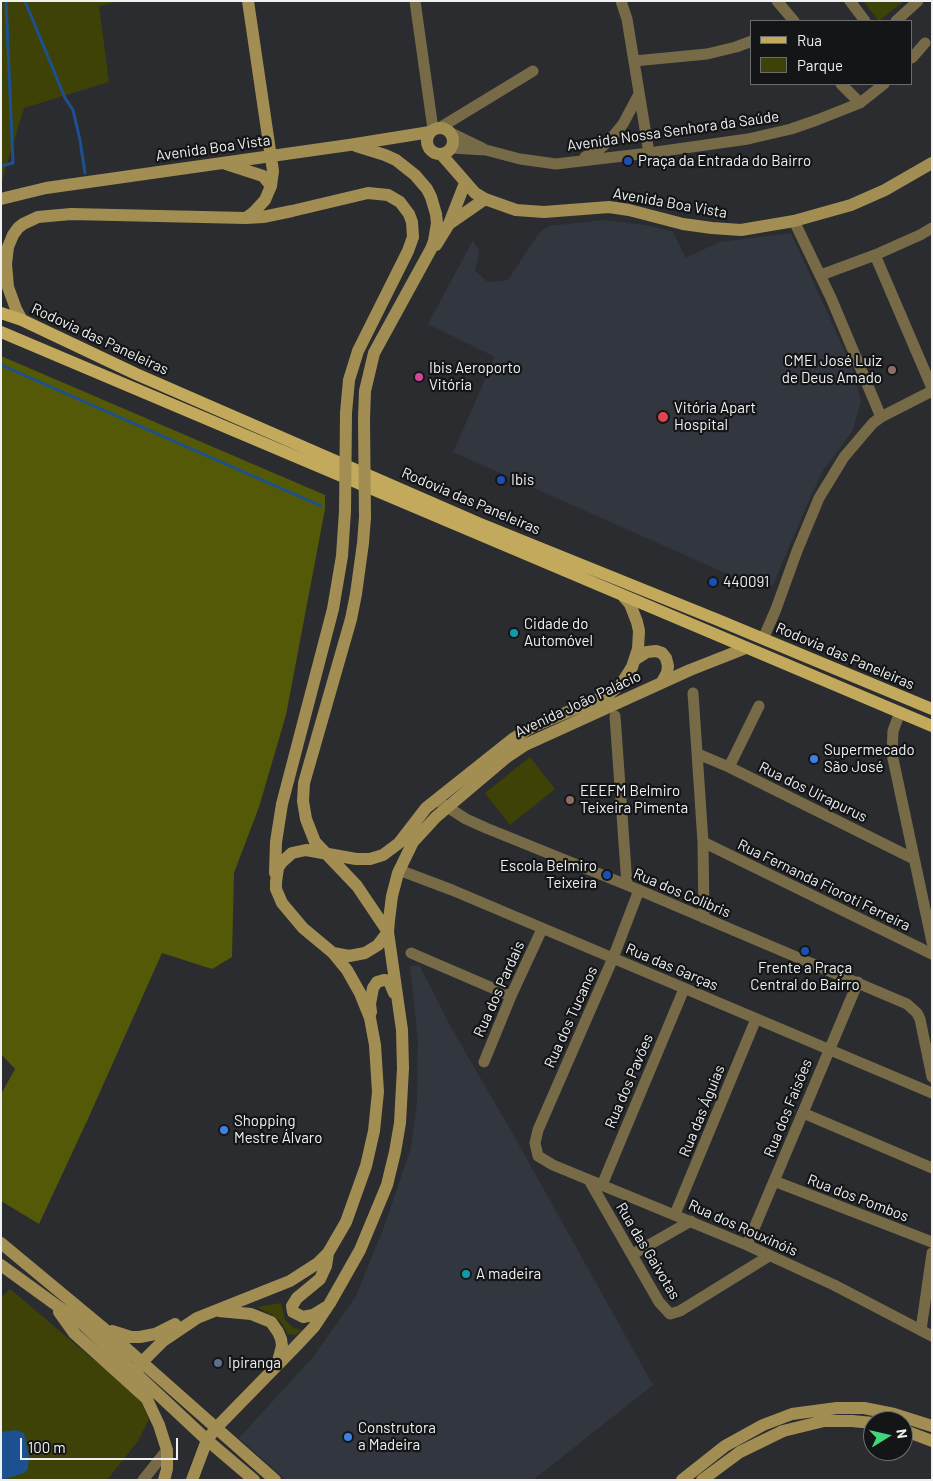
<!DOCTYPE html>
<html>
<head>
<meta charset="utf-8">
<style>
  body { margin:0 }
  #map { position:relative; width:933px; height:1481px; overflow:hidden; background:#2b2c30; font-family:Barlow,sans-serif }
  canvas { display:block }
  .frame { position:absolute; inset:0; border:2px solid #eff0f2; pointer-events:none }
  .legend { position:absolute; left:750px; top:20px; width:162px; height:65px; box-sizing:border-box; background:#141516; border:1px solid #6c6d6e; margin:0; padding:6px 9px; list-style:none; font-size:15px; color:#eff0f2 }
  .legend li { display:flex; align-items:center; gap:10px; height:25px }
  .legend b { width:25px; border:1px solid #6c6d6e }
  .north { position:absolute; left:863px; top:1411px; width:50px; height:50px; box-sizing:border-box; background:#141516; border:1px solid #6c6d6e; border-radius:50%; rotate:81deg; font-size:14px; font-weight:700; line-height:20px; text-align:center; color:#eff0f2 }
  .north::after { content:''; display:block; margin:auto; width:18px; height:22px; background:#3fd77d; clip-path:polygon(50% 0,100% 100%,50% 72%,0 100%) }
  .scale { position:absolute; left:20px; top:1438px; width:158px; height:22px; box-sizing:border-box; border:2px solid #eff0f2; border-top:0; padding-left:6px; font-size:15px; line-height:18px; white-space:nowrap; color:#eff0f2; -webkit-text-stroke:4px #141516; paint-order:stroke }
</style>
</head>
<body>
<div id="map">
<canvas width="933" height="1481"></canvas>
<div class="frame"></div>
<ul class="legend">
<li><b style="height:6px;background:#c2a95b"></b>Rua</li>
<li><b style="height:14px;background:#3e4206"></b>Parque</li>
</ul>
<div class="north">N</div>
<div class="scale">100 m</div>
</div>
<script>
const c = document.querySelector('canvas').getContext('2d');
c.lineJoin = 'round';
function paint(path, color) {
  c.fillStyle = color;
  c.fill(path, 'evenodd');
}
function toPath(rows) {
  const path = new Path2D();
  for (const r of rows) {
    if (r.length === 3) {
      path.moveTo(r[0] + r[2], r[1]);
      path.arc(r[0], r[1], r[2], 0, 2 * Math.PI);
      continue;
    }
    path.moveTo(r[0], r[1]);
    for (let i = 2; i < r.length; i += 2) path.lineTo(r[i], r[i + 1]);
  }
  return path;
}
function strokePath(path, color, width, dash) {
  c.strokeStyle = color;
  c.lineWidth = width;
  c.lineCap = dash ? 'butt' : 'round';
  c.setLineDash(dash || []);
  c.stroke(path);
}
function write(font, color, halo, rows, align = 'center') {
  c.font = font + ' Barlow,sans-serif';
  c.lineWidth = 4.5;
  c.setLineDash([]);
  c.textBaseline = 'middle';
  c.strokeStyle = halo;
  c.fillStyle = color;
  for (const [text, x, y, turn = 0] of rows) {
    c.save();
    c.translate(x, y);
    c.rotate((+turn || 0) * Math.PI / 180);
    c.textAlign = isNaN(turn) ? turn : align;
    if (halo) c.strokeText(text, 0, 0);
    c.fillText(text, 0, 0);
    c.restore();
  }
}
paint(toPath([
  [604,220,645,225,672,231,686,258,719,242,791,233,853,369,861,402,852,432,824,469,809,500,773,585,759,588,453,452,495,357,428,324,473,240,479,252,475,271,488,282,508,280,539,233,549,226],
  [419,965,452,1029,514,1136,653,1385,533,1480,286,1480,239,1438,314,1356,356,1296,384,1227,411,1148,417,1102,418,1041,410,966]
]), '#32363f');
paint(toPath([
  [1,1,120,1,99,6,109,82,24,108,1,184],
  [863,1,904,1,879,21],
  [530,757,555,789,510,825,485,793],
  [10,1289,140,1399,149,1419,138,1441,107,1480,1,1480,1,1298],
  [281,1303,285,1320,294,1328,302,1330,295,1335,288,1334,281,1322,274,1316,257,1307]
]), '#3e4206');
paint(toPath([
  [1,356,325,495,325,509,286,715,259,807,234,873,232,957,212,969,162,953,87,1121,39,1224,1,1201,1,1094,15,1069,1,1054]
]), '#545907');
paint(toPath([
  [16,1430,24,1433,29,1456,28,1469,24,1473,1,1480,1,1432]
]), '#1c5091');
strokePath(toPath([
  [25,1,65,98,73,110,80,140,85,173],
  [1,166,13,163,6,1],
  [1,365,321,506]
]), '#1c5091', 3);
strokePath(toPath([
  [415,1,433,129],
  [621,1,627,19,649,153],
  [777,1,794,21],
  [850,1,865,21],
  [896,21,918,1],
  [912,58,925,43],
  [634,61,707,54,736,47,752,41],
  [841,84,860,103],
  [441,127,533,71],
  [451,133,482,148],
  [451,148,486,150,520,159,556,164,649,153,748,139,791,129,817,120,860,103,884,84],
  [585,157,597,151,610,140,623,124,639,94],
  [794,221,831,298,881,417],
  [875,255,932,388],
  [821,275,875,255,920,235,932,228],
  [763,639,776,609,797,551,819,498,844,457,873,423,881,417,932,391],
  [693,693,703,842,704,918],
  [900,712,893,731,892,754,932,942],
  [615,716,627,885],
  [698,754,729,767,914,859],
  [729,767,759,706],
  [441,803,466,819,486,828,627,885,907,1004,917,1013,920,1019,932,1077],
  [703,842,932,954],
  [399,870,452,890,932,1093],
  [639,890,613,958,538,1130,535,1143,538,1156,553,1165,747,1245,834,1285,932,1336],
  [411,953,511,996],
  [484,1062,511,996,542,929],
  [803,1113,932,1168],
  [589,1180,659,1302,670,1314,680,1311,769,1256],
  [774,1181,932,1242],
  [602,1185,684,989],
  [675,1214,756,1019],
  [747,1245,858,982],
  [633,1254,691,1221],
  [921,1330,932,1253],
  [143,1480,167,1450]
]), '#776b47', 11);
strokePath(toPath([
  [440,141,13],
  [356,146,385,155,396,160,415,175,427,189,431,197,436,214,437,223,434,241,431,249,374,353,365,391,364,419],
  [441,154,475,193,485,199,516,210,544,212,609,207,629,210,683,224,712,228,741,230,794,221,851,205,885,190,932,163],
  [226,164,263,176,271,186],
  [1,199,46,188,349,145,430,132],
  [246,218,253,213,265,200,271,186,273,171,248,1],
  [449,224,485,199],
  [436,245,449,224,465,183],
  [22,320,16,309,8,287,6,264,8,247,13,235,18,228,23,224,38,217,71,214,246,218,263,217,292,211,368,193,388,195,400,202,409,214,412,222,413,237,408,251,358,351,349,380,346,413],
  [636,659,647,652,656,651,662,653,666,658,668,666,667,673,662,682],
  [275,873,276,842,282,804,333,609,342,556,345,511],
  [333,953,349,956,365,953,378,945,388,932,357,886,315,842,306,819,303,801,304,783,351,619,356,594,363,543,365,517],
  [371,1012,370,1004,373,988,377,982,384,980,389,981,394,993],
  [1,1243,101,1326,275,1480],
  [1,1265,85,1326,207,1440,254,1480],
  [326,1307,313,1315,303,1317,293,1312,292,1306,297,1298,320,1279,326,1266,328,1253],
  [219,1311,251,1314,271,1322,278,1332,281,1339,282,1346,277,1365],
  [59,1312,74,1333,146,1398],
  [112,1331,131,1337,140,1337,155,1334,175,1324],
  [136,1374,142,1362,163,1341,197,1318,290,1281,318,1263,328,1253,346,1222,366,1166,374,1131,378,1092,375,1045,370,1018,360,993,347,970,333,953,303,928,282,903,276,889,276,882,278,868,282,862,292,853,306,850,356,859,370,859,383,855,399,843,426,808,514,738,532,727,608,695,622,683,632,667,638,649,639,631,637,622,630,604,624,597],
  [144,1393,159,1425,167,1450,167,1469,164,1480],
  [903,1430,932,1441],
  [192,1480,207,1440,216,1428,297,1345,314,1327,330,1303,360,1250,387,1185,395,1152,400,1123,403,1068,402,1030,388,932,389,920,392,896,398,873,413,842,436,817,507,757,525,745,690,670,746,648],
  [682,1480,725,1446,763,1425,792,1414,837,1408,864,1408,894,1414,932,1426],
  [702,1480,740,1452,783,1431,824,1421,852,1421,873,1423]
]), '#a28e53', 12);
strokePath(toPath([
  [1,313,22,320,136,374,478,523,718,620,932,709],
  [1,332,932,726]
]), '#c2a95b', 12);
strokePath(toPath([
  [364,419,365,517],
  [345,511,346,413]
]), '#a28e53', 12);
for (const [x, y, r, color] of [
  [628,161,5,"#1a4fb4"],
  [892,370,5,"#8d6e63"],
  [419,377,5,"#d1479c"],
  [663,417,6,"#e0444e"],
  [501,480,5,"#1a4fb4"],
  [713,582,5,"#1a4fb4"],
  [514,633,5,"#0f9aa8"],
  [814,759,5,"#3f7fe0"],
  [570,800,5,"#8d6e63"],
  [607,875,5,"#1a4fb4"],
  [805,951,5,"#1a4fb4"],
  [224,1130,5,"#3f7fe0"],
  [466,1274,5,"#0f9aa8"],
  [218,1363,5,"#5c6f8a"],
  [348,1437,5,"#3f7fe0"]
]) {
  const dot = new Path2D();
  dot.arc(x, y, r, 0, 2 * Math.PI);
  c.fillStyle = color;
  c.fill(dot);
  strokePath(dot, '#141516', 2);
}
write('15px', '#eff0f2', '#141516', [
  ["Avenida Nossa Senhora da Saúde",673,131,-8],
  ["Avenida Boa Vista",213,148,-8],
  ["Avenida Boa Vista",670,203,10],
  ["Rodovia das Paneleiras",100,339,25],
  ["Rodovia das Paneleiras",471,501,23],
  ["Rodovia das Paneleiras",845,656,23],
  ["Avenida João Palácio",578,704,-25],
  ["Rua dos Uirapurus",813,792,26],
  ["Rua Fernanda Fioroti Ferreira",824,885,26],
  ["Rua dos Colibris",682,893,23],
  ["Rua das Garças",672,967,23],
  ["Rua dos Pardais",499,989,-66],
  ["Rua dos Tucanos",571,1017,-66],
  ["Rua dos Pavões",629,1081,-67],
  ["Rua dos Faisões",788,1108,-68],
  ["Rua das Águias",702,1111,-68],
  ["Rua dos Pombos",858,1198,21],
  ["Rua dos Rouxinóis",743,1228,24],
  ["Rua das Gaivotas",648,1251,59]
]);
write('15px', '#eff0f2', '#141516', [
  ["Praça da Entrada do Bairro",638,161],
  ["CMEI José Luiz",882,361,"right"],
  ["de Deus Amado",882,378,"right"],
  ["Ibis Aeroporto",429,368],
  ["Vitória",429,385],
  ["Vitória Apart",674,408],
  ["Hospital",674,425],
  ["Ibis",511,480],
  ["440091",723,582],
  ["Cidade do",524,624],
  ["Automóvel",524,641],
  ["Supermecado",824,750],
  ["São José",824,767],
  ["EEEFM Belmiro",580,791],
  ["Teixeira Pimenta",580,808],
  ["Escola Belmiro",597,866,"right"],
  ["Teixeira",597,883,"right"],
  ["Frente a Praça",805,968,"center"],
  ["Central do Bairro",805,985,"center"],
  ["Shopping",234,1121],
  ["Mestre Álvaro",234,1138],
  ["A madeira",476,1274],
  ["Ipiranga",228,1363],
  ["Construtora",358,1428],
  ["a Madeira",358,1445]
], 'left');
</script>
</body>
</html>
